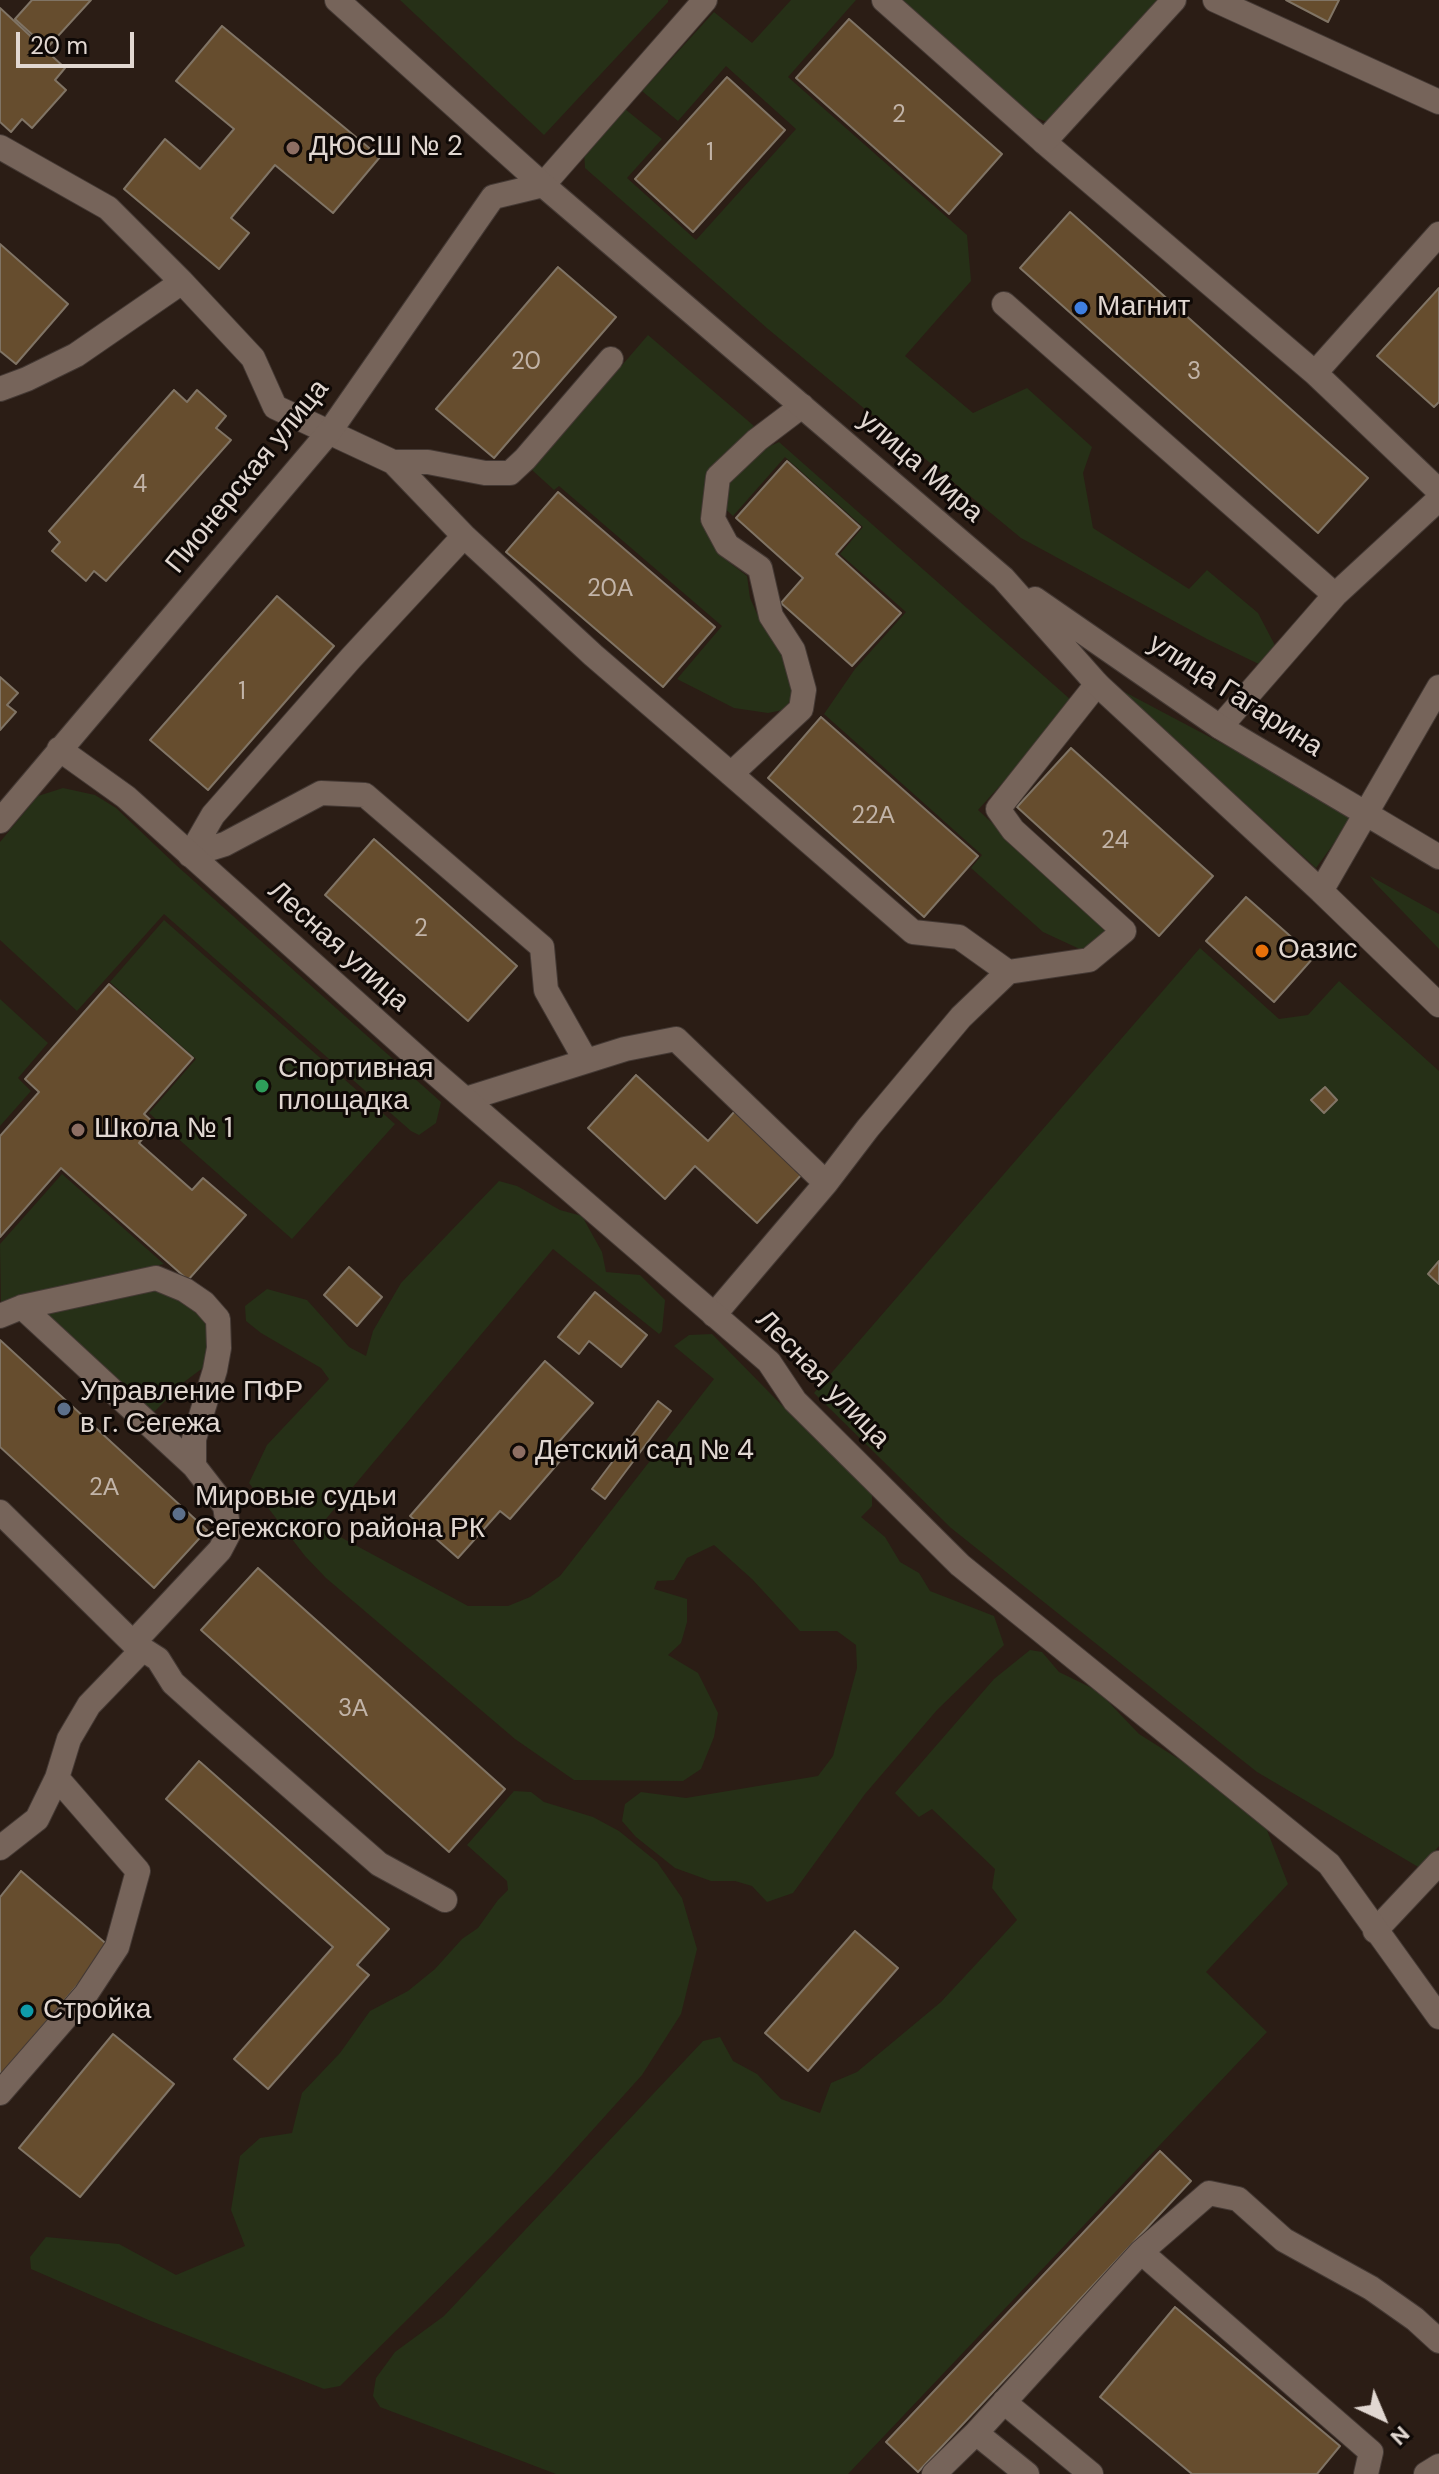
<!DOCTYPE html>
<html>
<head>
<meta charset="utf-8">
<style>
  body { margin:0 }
  #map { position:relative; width:1439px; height:2474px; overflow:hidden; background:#2b1d15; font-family:"DM Sans",sans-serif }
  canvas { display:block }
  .north { position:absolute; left:1343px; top:2378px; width:80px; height:80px; -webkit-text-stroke:6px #0f0906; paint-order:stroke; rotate:136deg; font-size:22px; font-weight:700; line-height:32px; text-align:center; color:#e1d7d1 }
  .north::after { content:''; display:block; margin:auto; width:28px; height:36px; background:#e1d7d1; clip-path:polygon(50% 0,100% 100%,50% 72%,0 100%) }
  .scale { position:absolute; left:16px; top:32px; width:118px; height:36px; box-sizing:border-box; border:4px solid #e1d7d1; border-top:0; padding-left:10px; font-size:24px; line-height:28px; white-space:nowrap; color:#e1d7d1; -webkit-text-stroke:6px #0f0906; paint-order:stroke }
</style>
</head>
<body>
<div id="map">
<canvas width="1439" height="2474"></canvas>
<div class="north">N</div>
<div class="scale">20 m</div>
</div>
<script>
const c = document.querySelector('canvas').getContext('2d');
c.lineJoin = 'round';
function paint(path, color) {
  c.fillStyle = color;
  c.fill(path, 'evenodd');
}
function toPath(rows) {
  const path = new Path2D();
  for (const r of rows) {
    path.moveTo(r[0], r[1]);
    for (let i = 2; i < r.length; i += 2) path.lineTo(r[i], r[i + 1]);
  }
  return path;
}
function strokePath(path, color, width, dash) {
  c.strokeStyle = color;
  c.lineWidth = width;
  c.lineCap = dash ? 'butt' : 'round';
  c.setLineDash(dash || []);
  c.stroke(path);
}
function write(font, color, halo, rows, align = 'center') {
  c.font = font + ' "DM Sans",sans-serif';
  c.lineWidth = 6;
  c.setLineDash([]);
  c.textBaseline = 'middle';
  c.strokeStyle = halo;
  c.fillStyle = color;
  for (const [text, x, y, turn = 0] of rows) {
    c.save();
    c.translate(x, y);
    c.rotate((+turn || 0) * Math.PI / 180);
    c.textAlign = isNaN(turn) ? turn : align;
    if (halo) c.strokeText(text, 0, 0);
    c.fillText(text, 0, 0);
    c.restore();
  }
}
paint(toPath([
  [400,0,668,0,668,2,544,135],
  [791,0,856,0,788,77,967,235,971,281,905,356,973,413,1027,388,1092,447,1083,473,1093,528,1189,589,1207,570,1258,613,1279,653,1267,668,1207,639,1021,538,768,329,585,168,584,152,625,109,662,139,627,178,696,240,796,129,726,66,678,121,642,91,714,12,752,43],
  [902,0,1157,0,1047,122,1032,116],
  [648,335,754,426,707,472,701,523,718,554,747,576,750,598,762,625,782,654,791,685,791,700,783,710,768,713,734,708,677,679,722,626,559,486,554,490,532,470],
  [779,442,1071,700,1070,708,978,810,1110,931,1084,951,1043,932,971,868,982,855,824,714,855,669,906,612,840,554,863,527,785,457,733,516,721,505,730,482,764,449],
  [1119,689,1355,814,1316,868],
  [63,788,95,795,116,808,176,865,441,1102,436,1123,419,1135,411,1131,164,914,77,1011,0,940,0,842,38,796],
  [1370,876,1439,914,1439,949,1375,883],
  [164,920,395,1124,292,1239,149,1113,196,1059,110,982],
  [1200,948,1279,1019,1308,1015,1339,981,1439,1071,1439,1846,1420,1868,1257,1772,951,1528,814,1393],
  [0,999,48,1043,18,1078,31,1091,0,1126],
  [62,1174,164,1264,19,1297,1,1304,0,1244],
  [499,1181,517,1186,560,1210,582,1216,602,1252,606,1272,640,1275,665,1300,662,1331,659,1334,553,1249,320,1526,468,1606,508,1606,530,1597,560,1576,714,1379,674,1346,689,1335,712,1334,814,1438,872,1491,872,1506,861,1517,885,1537,900,1562,919,1573,930,1591,994,1616,1004,1645,937,1710,865,1794,793,1893,767,1902,752,1886,735,1881,711,1881,675,1868,636,1837,622,1821,625,1804,641,1792,686,1798,818,1776,833,1756,857,1668,856,1645,837,1631,800,1631,752,1579,714,1545,687,1558,674,1580,657,1581,654,1589,687,1599,687,1622,681,1643,668,1655,698,1673,718,1713,714,1737,701,1769,683,1781,574,1780,515,1739,326,1578,305,1556,249,1483,267,1445,329,1379,321,1368,261,1333,246,1321,245,1306,267,1289,307,1300,349,1347,366,1356,373,1331,401,1283],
  [153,1290,179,1300,195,1310,208,1325,209,1346,204,1367,184,1382,152,1414,39,1314],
  [1030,1650,1042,1652,1059,1672,1098,1691,1139,1734,1215,1782,1265,1825,1288,1884,1206,1972,1267,2032,848,2474,556,2474,380,2407,373,2396,376,2378,395,2352,444,2316,703,2041,720,2037,733,2061,757,2074,781,2099,820,2113,831,2083,857,2072,941,2002,1017,1920,992,1888,995,1869,932,1809,919,1817,895,1793,994,1679],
  [514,1791,531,1792,544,1802,593,1817,619,1831,657,1862,682,1898,697,1949,681,2014,642,2075,552,2175,491,2237,340,2386,324,2389,151,2321,31,2269,30,2257,46,2237,119,2244,176,2275,245,2246,231,2210,240,2156,260,2138,292,2133,302,2093,340,2053,370,2011,408,1991,435,1969,462,1939,478,1928,498,1900,508,1890,507,1881,467,1845]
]), '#263017');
const building = toPath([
  [32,0,91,0,47,48,15,19,32,0],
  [1286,0,1339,0,1328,22,1286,0],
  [0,8,65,68,55,80,66,90,32,128,22,119,11,132,0,122,0,8],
  [849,19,1002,154,949,214,796,78,849,19],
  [222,26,380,157,333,213,275,165,231,218,249,233,219,269,124,189,165,139,200,169,234,129,176,81,222,26],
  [727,77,785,130,693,232,635,179,727,77],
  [1070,212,1368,478,1318,533,1020,268,1070,212],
  [0,244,68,304,16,364,0,351,0,244],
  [558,267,616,317,494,458,436,409,558,267],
  [1439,288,1439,402,1434,407,1377,356,1439,288],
  [174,390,187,402,197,390,226,416,216,428,231,440,106,581,94,571,86,581,52,551,60,542,49,531,174,390],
  [787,461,860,527,836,554,901,613,852,666,781,603,803,578,736,518,787,461],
  [558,492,715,627,663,687,506,552,558,492],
  [277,596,334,646,208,790,150,740,277,596],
  [0,677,18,693,7,705,16,712,0,730,0,677],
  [821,717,978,856,924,917,768,778,821,717],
  [1071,748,1213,876,1159,936,1017,807,1071,748],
  [374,839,517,966,468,1021,325,895,374,839],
  [1246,897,1314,957,1274,1002,1206,941,1246,897],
  [109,984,193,1058,144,1114,155,1124,139,1143,192,1190,203,1178,246,1215,188,1280,61,1168,0,1237,0,1136,39,1092,25,1079,109,984],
  [636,1075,708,1141,735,1111,803,1173,757,1223,695,1166,665,1199,588,1128,636,1075],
  [1325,1087,1337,1100,1324,1113,1311,1100,1325,1087],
  [1439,1261,1439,1284,1428,1274,1439,1261],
  [349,1267,382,1297,357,1326,324,1295,349,1267],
  [595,1292,647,1335,621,1367,589,1341,579,1354,558,1337,595,1292],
  [0,1340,207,1530,154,1588,0,1447,0,1340],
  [545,1361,593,1403,550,1452,560,1461,510,1519,500,1511,458,1558,410,1516,545,1361],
  [658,1401,671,1411,605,1499,592,1489,658,1401],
  [258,1568,505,1789,449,1852,201,1630,258,1568],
  [199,1761,389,1929,357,1965,369,1975,268,2089,234,2059,333,1947,166,1799,199,1761],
  [21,1871,110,1947,0,2076,0,1897,21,1871],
  [855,1931,898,1968,808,2071,765,2033,855,1931],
  [113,2034,174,2084,80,2197,19,2148,113,2034],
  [1160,2151,1191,2181,918,2472,886,2442,1160,2151],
  [1175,2307,1340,2446,1317,2474,1192,2474,1100,2397,1175,2307]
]);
paint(building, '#664d2e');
strokePath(building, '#807465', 2);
const lane = toPath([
  [1044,142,1315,373,1439,491],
  [0,147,108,208,182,282,253,358,275,407,393,462],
  [543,185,705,0],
  [1004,304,1335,595,1439,499],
  [611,359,525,459,510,473,485,473,428,462,393,462,464,536,593,655,731,774],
  [1315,373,1439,234],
  [0,389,27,379,76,355,182,282],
  [802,406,757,440,718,477,713,519,727,545,760,568,771,616,793,650,804,690,801,709,731,774,913,932,959,937,1008,972],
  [464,536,351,658,213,815,190,855,225,844,321,793,365,795,542,947,546,990,586,1061],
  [1220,727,1335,595],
  [466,1099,625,1049,676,1039,826,1183],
  [22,1307,194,1466,225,1506,229,1533,220,1550,133,1643],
  [714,1315,826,1183,868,1128,961,1017,1008,972,1089,960,1124,931,1013,830,998,809,1097,684],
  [0,1316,22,1307,156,1278,185,1290,204,1303,218,1319,219,1348,215,1370,194,1439,194,1466],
  [0,1512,133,1643,158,1659,173,1683,212,1718,379,1864,445,1900],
  [0,1848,37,1819,57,1778],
  [1375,1931,1439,1863],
  [0,2093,86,1994,117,1947,138,1871,57,1778,69,1739,89,1705,142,1650],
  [1141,2252,1371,2452,1366,2474],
  [1004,2402,1091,2474],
  [976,2433,1027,2474],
  [934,2474,976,2433,1141,2252,1209,2193,1238,2199,1284,2240,1371,2288,1415,2319,1439,2341],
  [1426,2474,1439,2466]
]);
const street = toPath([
  [337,0,543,185,1003,578,1097,684,1321,891,1439,1005],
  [884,0,1044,142,1174,0],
  [1215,0,1439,102],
  [1035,599,1220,727,1439,857],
  [59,749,126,797,429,1068,769,1362,795,1401,960,1565,1329,1864,1439,2017],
  [0,821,330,431,493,197,543,185],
  [1321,891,1439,687]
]);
strokePath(lane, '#443934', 26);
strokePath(street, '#443934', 26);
strokePath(lane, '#76645a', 24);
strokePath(street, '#76645a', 24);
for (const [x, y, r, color] of [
  [293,148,8,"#8d6e63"],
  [1081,308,8,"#3f7fe0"],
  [1262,951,8,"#e8710a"],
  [262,1086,8,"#2e9e5b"],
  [78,1130,8,"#8d6e63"],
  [64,1409,8,"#5c6f8a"],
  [519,1452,8,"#8d6e63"],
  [179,1514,8,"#5c6f8a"],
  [27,2011,8,"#0f9aa8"]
]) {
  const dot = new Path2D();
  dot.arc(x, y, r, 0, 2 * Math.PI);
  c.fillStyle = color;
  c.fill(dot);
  strokePath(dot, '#0f0906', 3);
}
write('24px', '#c2b4a8', null, [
  ["2",899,116],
  ["1",710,154],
  ["20",526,363],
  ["3",1194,373],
  ["4",140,486],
  ["20А",610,590],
  ["1",242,693],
  ["22А",873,817],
  ["24",1115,842],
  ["2",421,930],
  ["2А",104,1489],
  ["3А",353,1710]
]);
write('28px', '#e1d7d1', '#0f0906', [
  ["ДЮСШ № 2",309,148],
  ["Магнит",1097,308],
  ["Оазис",1278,951],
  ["Спортивная",278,1070],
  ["площадка",278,1102],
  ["Школа № 1",94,1130],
  ["Управление ПФР",80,1393],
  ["в г. Сегежа",80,1425],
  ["Детский сад № 4",535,1452],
  ["Мировые судьи",195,1498],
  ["Сегежского района РК",195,1530],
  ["Стройка",43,2011]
], 'left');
write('28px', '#e1d7d1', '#0f0906', [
  ["улица Мира",920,467,41],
  ["Пионерская улица",248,477,-51],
  ["улица Гагарина",1235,696,33],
  ["Лесная улица",338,947,42],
  ["Лесная улица",822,1380,46]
]);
</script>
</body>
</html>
